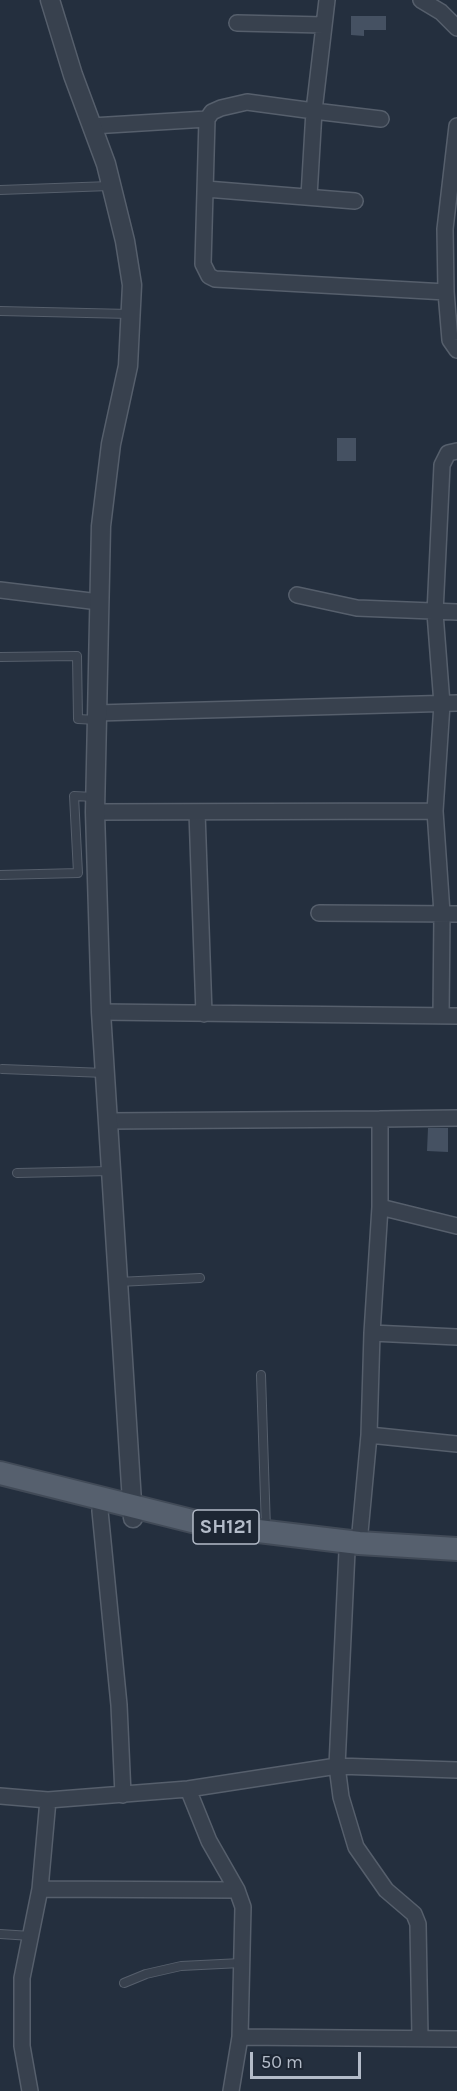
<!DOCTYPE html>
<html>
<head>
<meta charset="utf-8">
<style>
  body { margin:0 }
  #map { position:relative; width:457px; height:2091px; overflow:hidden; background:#242f3e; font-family:Karla,sans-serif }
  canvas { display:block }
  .scale { position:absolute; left:250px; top:2052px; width:111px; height:27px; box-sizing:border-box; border:3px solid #b4bcc9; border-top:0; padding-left:8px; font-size:18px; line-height:21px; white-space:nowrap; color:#b4bcc9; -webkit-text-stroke:4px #1d2633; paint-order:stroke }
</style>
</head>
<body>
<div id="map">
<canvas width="457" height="2091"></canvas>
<div class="scale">50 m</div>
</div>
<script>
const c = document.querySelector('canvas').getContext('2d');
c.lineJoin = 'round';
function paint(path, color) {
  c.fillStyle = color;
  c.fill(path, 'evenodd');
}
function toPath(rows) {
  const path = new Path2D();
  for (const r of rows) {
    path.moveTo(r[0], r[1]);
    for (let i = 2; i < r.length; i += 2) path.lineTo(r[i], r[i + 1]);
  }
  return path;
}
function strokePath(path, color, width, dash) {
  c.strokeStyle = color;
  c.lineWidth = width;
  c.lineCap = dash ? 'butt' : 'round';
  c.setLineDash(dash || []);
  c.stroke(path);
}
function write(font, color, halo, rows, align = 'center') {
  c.font = font + ' Karla,sans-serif';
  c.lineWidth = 4.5;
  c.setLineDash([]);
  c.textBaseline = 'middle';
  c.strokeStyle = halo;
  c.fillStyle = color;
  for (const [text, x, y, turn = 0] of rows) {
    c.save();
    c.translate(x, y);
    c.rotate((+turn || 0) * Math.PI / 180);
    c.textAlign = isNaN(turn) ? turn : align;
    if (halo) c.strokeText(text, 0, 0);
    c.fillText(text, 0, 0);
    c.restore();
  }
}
paint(toPath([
  [351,16,386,16,386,30,364,30,364,36,351,35],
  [337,438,356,438,356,461,337,461],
  [428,1128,448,1128,448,1152,427,1151]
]), '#455162');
const service = toPath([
  [0,190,110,186],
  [0,311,130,314],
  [0,657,77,656,78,719,97,720],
  [0,875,78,873,74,796,94,797],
  [2,1069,105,1073],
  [17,1173,111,1171],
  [118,1282,200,1278],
  [261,1375,266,1529],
  [0,1934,31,1936],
  [124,1983,146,1974,181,1966,241,1963]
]);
const minor = toPath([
  [421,0,441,12,457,28],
  [237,23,324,25],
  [207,119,212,112,221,108,247,102,314,111,327,0],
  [92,126,207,119,203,264,209,276,215,279,446,292,450,340,457,350],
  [206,189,355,201],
  [309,196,314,111,381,119],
  [446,292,445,229,457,126],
  [0,590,99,602],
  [297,595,357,608,457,612],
  [97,713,457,703],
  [95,812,435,811],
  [197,812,204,1014],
  [319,913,457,914],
  [101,1012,457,1016],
  [441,1016,442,913,435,811,442,704,435,613,442,465,448,453,457,451],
  [108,1121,380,1119],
  [380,1207,457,1226],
  [372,1333,457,1337],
  [369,1435,457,1444],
  [101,1498,100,1511,119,1705,123,1795],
  [359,1543,369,1435,372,1333,380,1207,380,1119,457,1118],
  [347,1551,337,1766,341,1797,356,1847,386,1890,414,1914,418,1924,420,2037],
  [188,1789,209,1841,237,1890,243,1907,240,2037,231,2091],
  [0,1796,48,1800,188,1789,337,1766,457,1770],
  [40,1889,237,1890],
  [240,2037,457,2039],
  [30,2091,22,2046,22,1978,40,1889,48,1800]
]);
const tertiary = toPath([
  [50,0,73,75,106,164,125,241,132,285,128,366,111,444,101,526,95,812,101,1012,133,1518]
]);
const primary = toPath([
  [0,1473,208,1525,359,1543,457,1549]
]);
strokePath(service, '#565f6c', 10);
strokePath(minor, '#565f6c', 18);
strokePath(tertiary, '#565f6c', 21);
strokePath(primary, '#414a57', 26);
strokePath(service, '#38414e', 8);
strokePath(minor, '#38414e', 15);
strokePath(tertiary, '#38414e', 18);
strokePath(primary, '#56606e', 22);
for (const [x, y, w] of [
  [226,1527,66]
]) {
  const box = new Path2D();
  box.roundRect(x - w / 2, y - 17, w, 34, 4.5);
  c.fillStyle = '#1d2633';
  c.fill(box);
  strokePath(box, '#b4bcc9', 1.5);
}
write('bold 20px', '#b4bcc9', null, [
  ["SH121",226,1527]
]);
</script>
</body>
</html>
